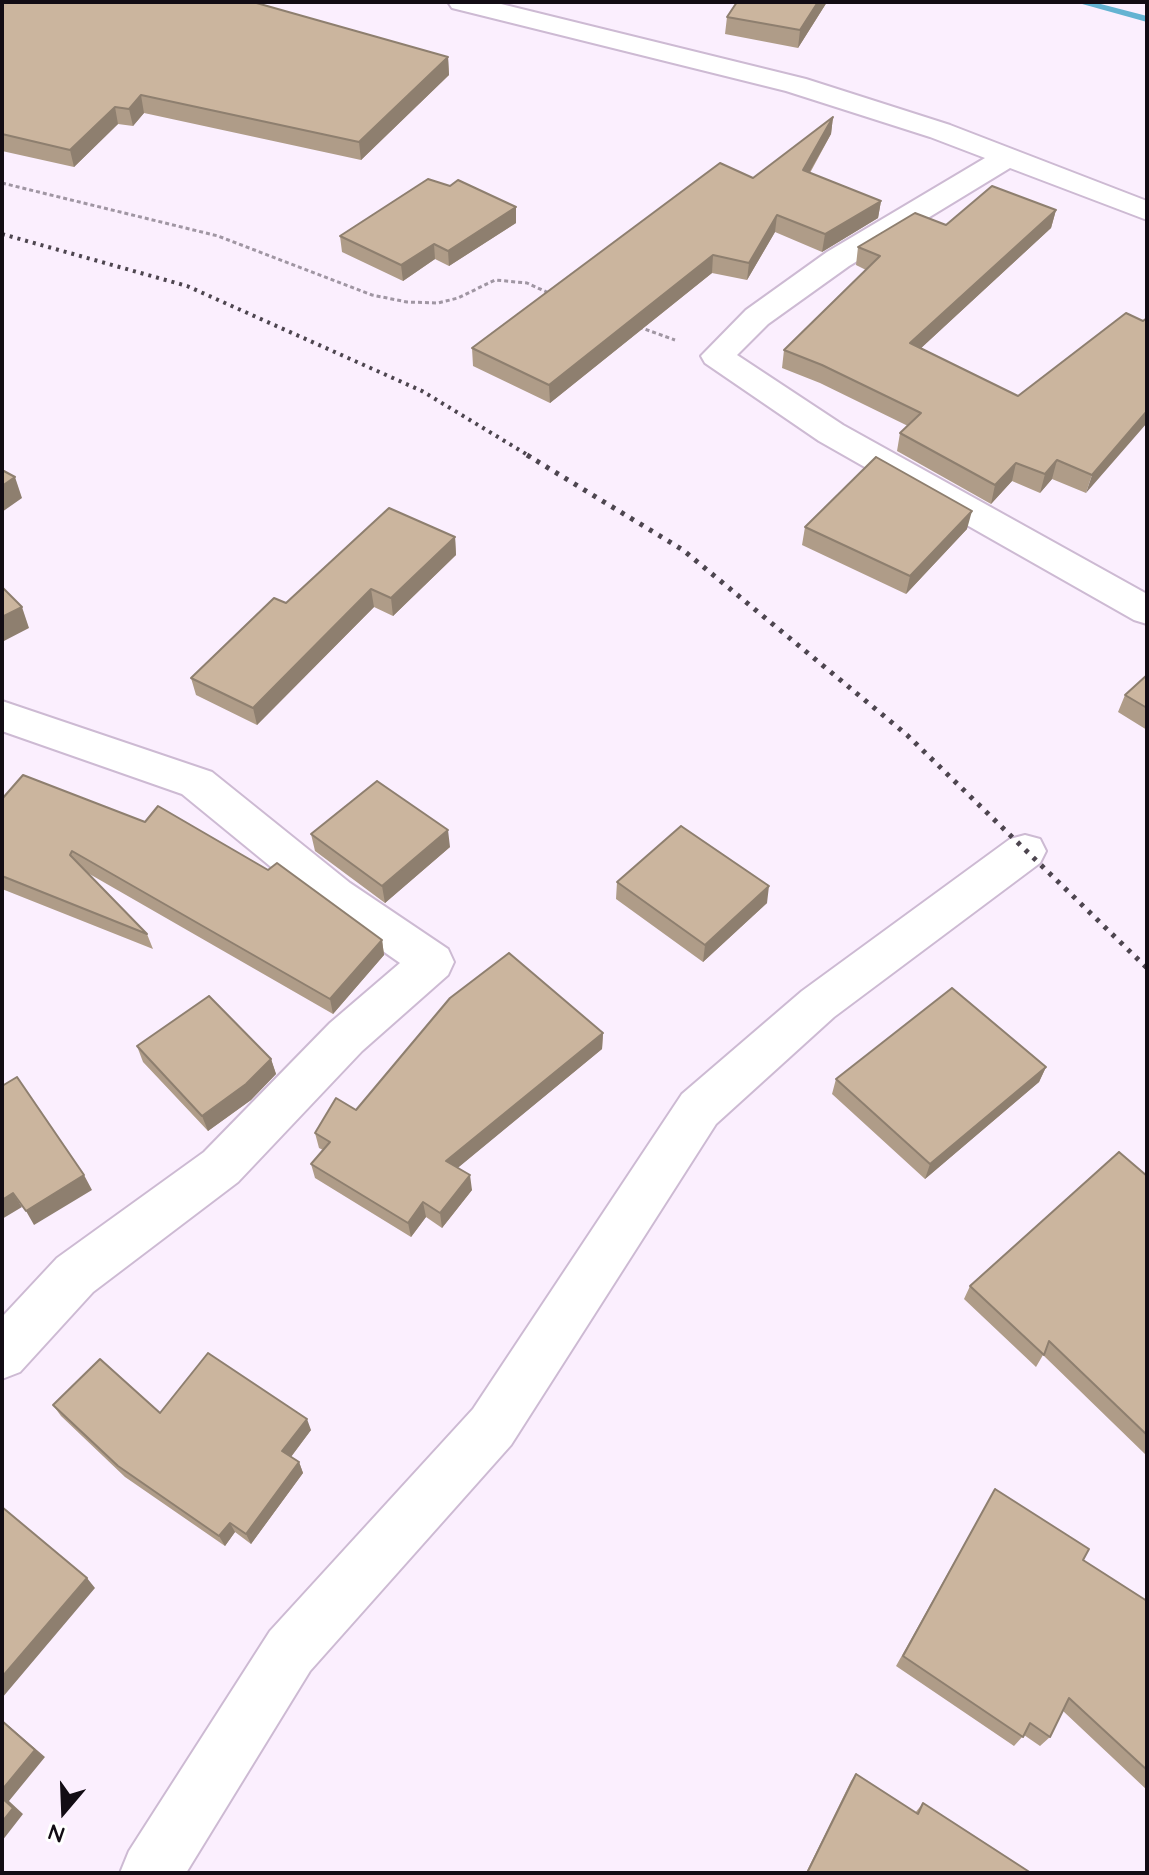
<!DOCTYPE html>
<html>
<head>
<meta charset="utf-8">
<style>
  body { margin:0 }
  #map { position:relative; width:1149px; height:1875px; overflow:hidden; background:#fbeffe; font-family:Quicksand,sans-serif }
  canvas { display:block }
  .frame { position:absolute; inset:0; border:4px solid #120c14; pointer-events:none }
  .north { position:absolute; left:24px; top:1771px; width:80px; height:80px; -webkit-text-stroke:6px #fff; paint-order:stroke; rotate:199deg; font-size:22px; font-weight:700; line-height:32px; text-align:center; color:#120c14 }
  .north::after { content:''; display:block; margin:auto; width:28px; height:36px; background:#120c14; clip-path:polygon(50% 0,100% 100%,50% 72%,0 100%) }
</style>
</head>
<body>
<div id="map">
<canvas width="1149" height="1875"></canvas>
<div class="frame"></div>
<div class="north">N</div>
</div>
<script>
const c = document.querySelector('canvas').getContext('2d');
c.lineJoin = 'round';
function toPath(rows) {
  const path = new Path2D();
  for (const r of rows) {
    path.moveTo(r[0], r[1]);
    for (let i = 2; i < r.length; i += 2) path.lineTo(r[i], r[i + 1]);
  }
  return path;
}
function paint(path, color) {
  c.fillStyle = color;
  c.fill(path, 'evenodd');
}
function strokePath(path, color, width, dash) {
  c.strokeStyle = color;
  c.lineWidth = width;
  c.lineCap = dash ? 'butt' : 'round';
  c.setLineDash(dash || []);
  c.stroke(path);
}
paint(toPath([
  [1075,2,1093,2,1147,16,1147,22,1075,2]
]), '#64b3d2');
const street = toPath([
  [448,2,493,2,806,79,950,125,1147,201,1147,220,1010,168,849,266,768,324,737,355,843,425,1147,594,1147,624,1134,620,819,441,705,363,701,356,746,310,827,252,985,158,930,137,786,91,452,8,448,2],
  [2,701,212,772,350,883,448,949,454,962,448,975,362,1051,238,1182,93,1292,20,1372,2,1379,2,1317,57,1258,204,1152,330,1023,400,963,320,907,182,794,2,731,2,701],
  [1025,835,1040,839,1046,851,1040,863,834,1017,716,1124,511,1445,310,1671,186,1873,120,1873,129,1851,270,1631,473,1409,682,1094,802,991,1010,839,1025,835]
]);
strokePath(street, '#cdbad3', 4);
strokePath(toPath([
  [2,183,218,236,372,295,407,302,438,303,458,298,495,280,527,283,551,294],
  [639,327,675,340]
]), '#a096a3', 3, [4, 3]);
paint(street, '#fff');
strokePath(toPath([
  [2,234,187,286,422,391,531,457]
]), '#4d454f', 4, [3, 5]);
strokePath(toPath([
  [527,455,683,550,907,735,1147,968]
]), '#4d454f', 5, [4, 7]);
paint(toPath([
  [2,2,448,57,449,75,361,160,144,113,133,126,118,124,74,167,2,151],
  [827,2,798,48,725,34,727,17],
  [833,117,831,134,810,173,881,201,878,218,822,252,775,232,747,280,712,273,550,403,473,366,472,348,753,178],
  [1056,210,1051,228,920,349,1018,396,1143,321,1086,493,1052,479,1040,493,1012,481,991,504,897,451,900,433,908,426,820,383,782,368,784,350,866,270,856,265,858,247,946,225],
  [516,223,449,266,435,259,403,281,342,252,340,236],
  [805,527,967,529,906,594,802,545],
  [455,537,456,555,393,616,374,607,257,725,196,695,191,678,286,603],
  [1147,675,1147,730,1118,712,1125,695],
  [2,799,382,940,384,955,333,1014,86,872,147,934,153,949,2,889],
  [311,834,450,847,385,903,315,851],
  [617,882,767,903,703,962,616,899],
  [603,1033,602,1049,457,1168,472,1190,442,1228,426,1217,411,1237,315,1178,311,1164,323,1150,319,1148,315,1133,356,1110],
  [137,1046,271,1059,276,1074,251,1100,208,1131,143,1062],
  [1046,1067,1039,1082,925,1179,832,1094,836,1079],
  [1147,1176,1147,1456,1043,1355,1036,1367,964,1299,970,1286],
  [53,1405,160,1413,311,1430,291,1457,299,1462,303,1473,251,1544,235,1532,225,1546,125,1477,61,1416],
  [995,1489,1083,1560,1147,1601,1147,1790,1063,1711,1050,1737,1040,1746,1024,1735,1014,1746,896,1666],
  [856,1774,915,1813,923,1803,1031,1873,806,1873,851,1781]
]), '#af9c88');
paint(toPath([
  [818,2,827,2,798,48,800,30],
  [448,57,449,75,361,160,359,142],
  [141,95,144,113,133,126,129,109],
  [115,107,118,124,74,167,70,150],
  [833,117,831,134,801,187,803,170],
  [881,201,878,218,822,252,825,234],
  [516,207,516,223,449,266,448,251],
  [1056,210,1051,228,906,362,910,343],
  [777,215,775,232,747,280,749,263],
  [434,244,435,259,403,281,401,265],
  [713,255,712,273,550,403,549,385],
  [1147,411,1147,423,1086,493,1092,475],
  [1057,460,1052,479,1040,493,1045,474],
  [1016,463,1012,481,991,504,995,485],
  [15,477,22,498,2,512,2,486],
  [972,511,967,529,906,594,910,576],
  [455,537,456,555,393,616,391,598],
  [371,589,374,607,257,725,253,708],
  [22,607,29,628,2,642,2,617],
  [448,830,450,847,385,903,382,886],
  [769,886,767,903,703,962,705,945],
  [382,940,384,955,333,1014,330,999],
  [603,1033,602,1049,448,1176,446,1161],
  [271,1059,276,1074,251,1100,208,1131,202,1116],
  [1046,1067,1039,1082,925,1179,930,1164],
  [84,1175,92,1190,34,1225,26,1211],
  [470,1175,472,1190,442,1228,440,1213],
  [13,1193,22,1207,2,1219,2,1200],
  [423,1202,426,1217,411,1237,408,1223],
  [307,1419,311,1430,287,1462,282,1451],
  [299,1462,303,1473,251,1544,246,1534],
  [230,1523,235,1532,225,1546,219,1536],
  [87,1578,95,1588,2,1698,2,1677],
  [2,1720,45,1757,9,1801,23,1814,2,1841]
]), '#8e7f6f');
const building = toPath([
  [2,2,253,2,448,57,359,142,141,95,129,109,115,107,70,150,2,134,2,2],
  [737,2,818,2,800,30,727,17,737,2],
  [833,117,803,170,881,201,825,234,777,215,749,263,713,255,549,385,472,348,720,163,753,178,833,117],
  [428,179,450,186,458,180,516,207,448,251,434,244,401,265,340,236,428,179],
  [992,186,1056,210,910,343,1018,396,1126,313,1143,321,1147,318,1147,411,1092,475,1057,460,1045,474,1016,463,995,485,900,433,921,413,822,365,784,350,880,256,858,247,915,213,946,225,992,186],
  [876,457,972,511,910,576,805,527,876,457],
  [2,470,15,477,2,486,2,470],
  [389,508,455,537,391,598,371,589,253,708,191,678,274,598,286,603,389,508],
  [2,587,22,607,2,617,2,587],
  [1147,675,1147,708,1125,695,1147,675],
  [23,775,145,822,158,806,268,870,277,863,382,940,330,999,72,851,70,855,147,934,2,876,2,799,23,775],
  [377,781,448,830,382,886,311,834,377,781],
  [681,826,769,886,705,945,617,882,681,826],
  [509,953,603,1033,446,1161,470,1175,440,1213,423,1202,408,1223,311,1164,330,1142,315,1133,336,1098,356,1110,450,998,509,953],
  [952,988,1046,1067,930,1164,836,1079,952,988],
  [209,996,271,1059,246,1084,202,1116,137,1046,209,996],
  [17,1077,84,1175,26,1211,13,1193,2,1200,2,1086,17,1077],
  [1119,1152,1147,1176,1147,1435,1049,1341,1044,1355,970,1286,1119,1152],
  [208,1353,307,1419,282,1451,299,1462,246,1534,230,1523,219,1536,118,1466,53,1405,100,1359,160,1413,208,1353],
  [995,1489,1089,1549,1083,1560,1147,1601,1147,1770,1069,1698,1050,1737,1030,1723,1023,1737,903,1656,995,1489],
  [2,1507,87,1578,2,1677,2,1507],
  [2,1721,35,1750,2,1790,2,1721],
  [856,1774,918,1814,923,1803,1031,1873,807,1873,856,1774],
  [2,1798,13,1808,2,1822,2,1798]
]);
paint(building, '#cbb59e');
strokePath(building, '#8e7f6f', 2);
</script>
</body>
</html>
